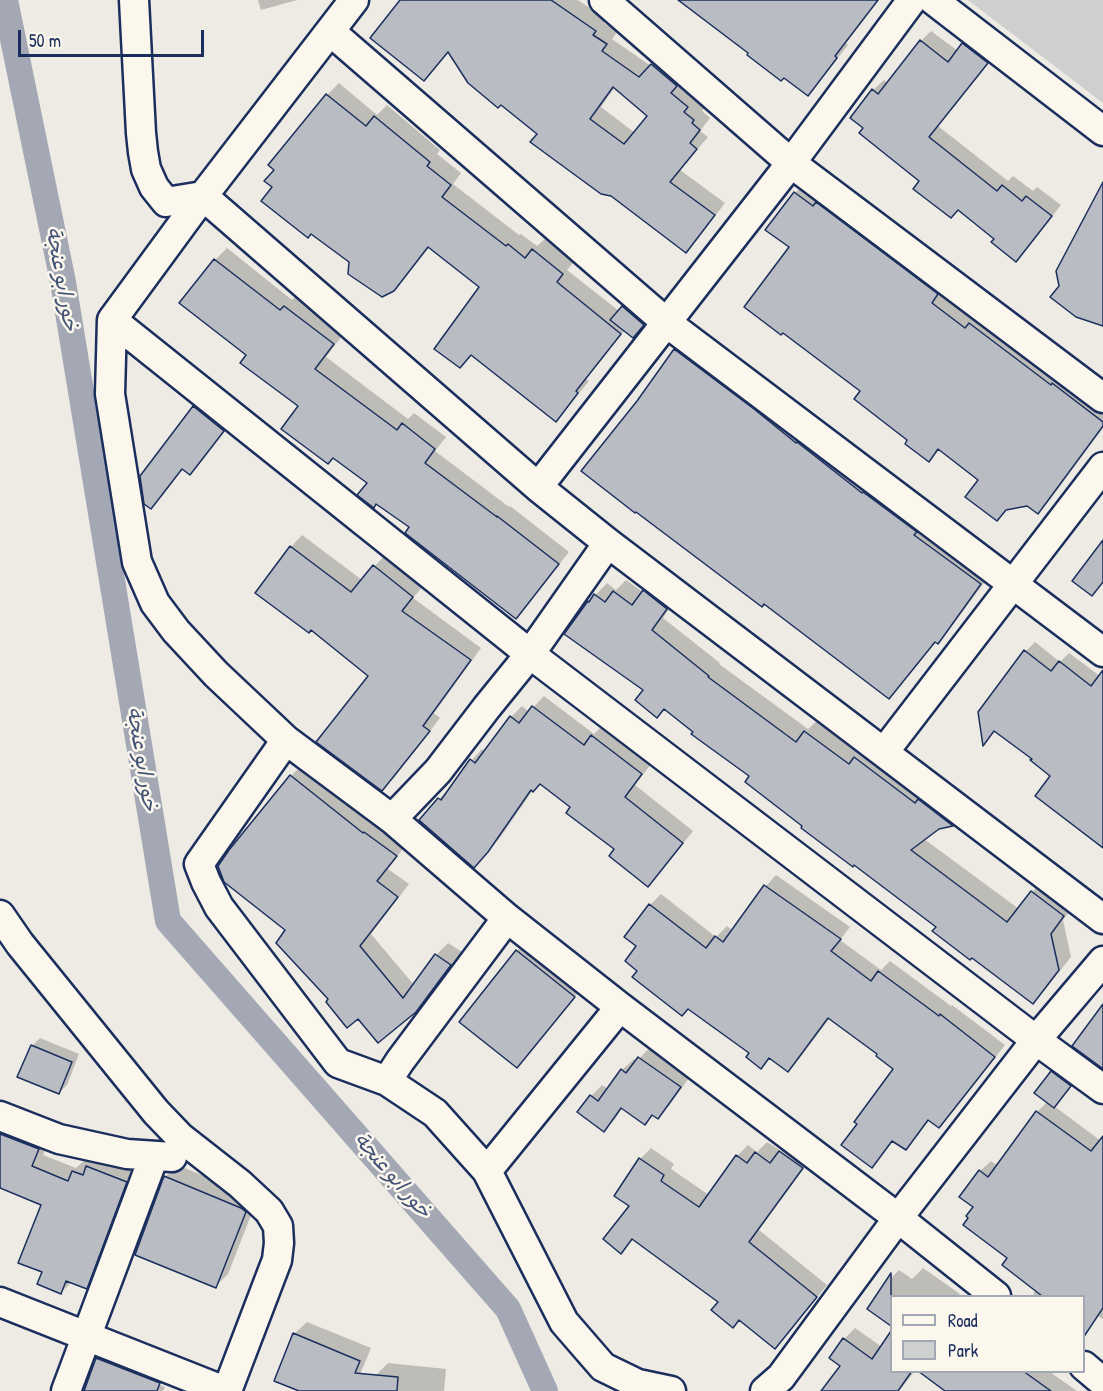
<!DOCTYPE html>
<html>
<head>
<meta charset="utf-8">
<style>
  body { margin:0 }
  #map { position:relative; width:1103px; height:1391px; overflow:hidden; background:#eeebe4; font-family:"Patrick Hand",sans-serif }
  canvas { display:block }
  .legend { position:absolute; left:890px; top:1295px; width:195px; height:78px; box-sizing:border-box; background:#fbf7ec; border:2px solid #a1a7b3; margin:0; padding:8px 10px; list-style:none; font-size:18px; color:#1b2f5e }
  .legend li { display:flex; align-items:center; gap:12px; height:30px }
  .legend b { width:30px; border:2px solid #a1a7b3 }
  .scale { position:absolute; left:18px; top:30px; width:186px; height:27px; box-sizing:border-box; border:3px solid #1b2f5e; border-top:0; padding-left:8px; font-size:18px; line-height:21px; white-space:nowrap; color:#1b2f5e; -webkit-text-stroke:4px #fbf7ec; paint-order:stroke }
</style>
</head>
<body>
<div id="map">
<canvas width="1103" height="1391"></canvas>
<ul class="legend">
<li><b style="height:8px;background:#fbf7ec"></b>Road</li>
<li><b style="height:16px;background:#cecfcf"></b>Park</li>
</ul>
<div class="scale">50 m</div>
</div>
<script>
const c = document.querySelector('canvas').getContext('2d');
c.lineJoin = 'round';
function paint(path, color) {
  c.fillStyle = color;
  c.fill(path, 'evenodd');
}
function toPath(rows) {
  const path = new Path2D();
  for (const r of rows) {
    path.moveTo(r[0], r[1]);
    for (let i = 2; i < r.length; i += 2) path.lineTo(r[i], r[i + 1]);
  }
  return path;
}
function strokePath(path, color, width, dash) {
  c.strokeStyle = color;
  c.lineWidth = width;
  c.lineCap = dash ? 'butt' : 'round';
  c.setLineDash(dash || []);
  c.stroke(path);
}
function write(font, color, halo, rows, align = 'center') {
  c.font = font + ' "Patrick Hand","Playpen Sans Arabic",sans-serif';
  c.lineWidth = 5;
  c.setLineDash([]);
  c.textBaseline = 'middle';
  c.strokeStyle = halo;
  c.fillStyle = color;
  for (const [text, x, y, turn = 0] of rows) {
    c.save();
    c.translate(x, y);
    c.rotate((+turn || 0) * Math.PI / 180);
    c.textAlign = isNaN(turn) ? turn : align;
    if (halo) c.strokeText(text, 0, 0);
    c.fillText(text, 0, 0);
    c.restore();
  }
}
paint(toPath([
  [968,0,1103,0,1103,103]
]), '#cecfcf');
paint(toPath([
  [258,0,297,0,261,10],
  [402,0,578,0,606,19,604,23,617,32,612,39,651,66,663,54,699,95,694,100,704,108,702,111,710,118,700,131,708,137,680,170,725,203,697,240,686,251,539,134,449,51,424,79],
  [615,87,650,116,635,133,601,107],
  [680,0,879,0,846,43,848,45,819,82,807,94,750,53],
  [931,31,958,51,973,34,997,52,938,126,1008,181,1013,176,1033,191,1037,187,1061,205,1026,250,1016,260,996,239,922,181,866,128,873,90,884,80,888,83,921,41],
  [339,83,377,115,387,105,440,150,437,154,461,173,453,184,519,235,521,234,537,246,545,239,574,262,567,270,619,311,626,303,646,320,636,333,625,330,586,379,589,381,567,408,556,420,472,354,460,366,482,287,430,246,405,278,393,290,350,262,274,187,276,169,270,165,327,95],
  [806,182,1103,402,1103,428,1049,501,1038,512,1028,504,980,479,940,449,929,460,862,391,791,247,767,229,795,193],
  [227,248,292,300,296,296,345,332,326,357,408,419,414,413,446,437,435,451,509,507,510,506,569,552,527,605,516,617,411,527,369,482,300,406,248,355,181,303,215,260],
  [687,338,992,572,949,630,937,642,936,641,901,685,889,697,638,402,675,350],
  [206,395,235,418,202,461,190,473,183,468,163,495,151,507,142,477,194,407],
  [302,535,362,580,386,554,424,585,413,598,481,648,434,713,440,718,394,778,382,789,370,675,291,547],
  [656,579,678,596,663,618,720,663,719,664,808,729,818,720,963,813,952,824,938,828,924,839,1019,909,1032,892,1044,880,1075,904,1063,920,1071,957,1045,990,1033,1003,646,690,566,633,589,602,607,583,616,590,626,580,643,592],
  [1035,642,1060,662,1069,653,1100,676,1103,673,1103,846,1053,776,1034,758,995,730,984,742,1026,651],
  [544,696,594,734,603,725,652,763,635,785,693,831,659,874,648,885,616,849,572,807,540,783,533,790,499,839,485,855,421,820,439,799,450,788,451,789,472,760,482,749,485,752,511,717,522,706,529,712],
  [303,764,407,843,388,869,409,884,371,934,414,985,436,955,448,943,462,952,428,998,415,1011,358,1017,330,999,287,930,291,776],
  [776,875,850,927,840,940,881,970,890,961,951,1006,952,1005,1005,1045,950,1115,939,1126,930,1119,916,1138,905,1148,894,1140,882,1155,871,1166,859,1123,895,1069,879,1054,830,1018,799,1059,788,1070,771,1057,761,1067,751,1053,639,970,638,946,650,905,661,894,716,937,727,926,733,931,766,886],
  [529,939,585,984,529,1054,517,1066,517,951],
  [40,1038,79,1054,67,1085,59,1093,32,1046],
  [651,1046,691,1075,669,1106,658,1117,653,1114,645,1123,623,1107,615,1119,604,1130,591,1096,602,1085,608,1089,622,1070,634,1059,637,1061],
  [1060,1064,1078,1077,1062,1098,1054,1106,1101,1141,1103,1139,1103,1319,1098,1316,1092,1322,1084,1296,1037,1296,1033,1294,1036,1290,1010,1258,975,1207,980,1171,991,1161,998,1166,1037,1112,1048,1101,1052,1072],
  [0,1116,50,1137,43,1155,76,1168,85,1160,92,1163,99,1155,137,1170,98,1276,86,1287,72,1282,61,1292,44,1271,43,1204,0,1187],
  [792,1140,813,1156,759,1230,827,1285,786,1335,775,1347,720,1302,634,1238,621,1252,640,1159,651,1148,674,1164,671,1169,709,1195,737,1156,748,1145,757,1152,767,1142,781,1151],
  [177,1165,253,1196,257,1200,228,1274,216,1286,165,1177],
  [923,1268,960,1294,958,1296,892,1296,892,1324,869,1308,888,1281,899,1270,912,1279],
  [307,1322,371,1348,353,1391,303,1391,294,1334],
  [855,1328,882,1347,892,1333,892,1372,914,1372,899,1391,823,1391,842,1365,844,1339],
  [109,1346,171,1371,166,1384,104,1359,104,1362,165,1387,163,1391,87,1391,97,1359],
  [388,1363,446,1369,444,1391,374,1391,376,1375],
  [921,1372,1050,1372,1077,1391,948,1391]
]), '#0003');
strokePath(toPath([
  [5,0,63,282,168,921,508,1309,545,1391]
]), '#a3a8b4', 26);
const building = toPath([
  [400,0,551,0,596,31,593,35,607,44,602,51,639,77,651,64,677,86,671,93,688,107,684,112,694,120,692,123,700,130,690,143,697,149,670,182,715,215,686,253,611,196,601,194,530,142,537,134,501,105,498,108,468,83,448,52,424,81,370,38,400,0],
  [613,87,647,116,624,144,590,119,613,87],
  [678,0,878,0,835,56,837,58,808,96,784,78,781,81,747,55,748,53,678,0],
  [920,40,948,62,962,43,988,63,929,137,997,191,1002,185,1022,201,1026,196,1052,216,1016,262,991,242,994,239,958,210,951,218,913,189,919,181,859,133,863,128,850,118,872,89,878,94,920,40],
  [326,94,366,126,374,116,430,162,427,166,451,185,442,197,506,246,508,244,525,258,532,249,563,274,557,282,621,334,576,391,578,393,556,422,471,355,460,368,434,349,479,287,428,247,394,291,382,297,348,274,349,262,311,234,308,238,261,201,272,187,264,181,274,170,268,165,326,94],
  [1103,182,1103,326,1076,317,1050,297,1059,286,1056,271,1103,182],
  [794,192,813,206,816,202,938,294,932,303,965,328,969,323,1051,385,1052,383,1103,422,1103,426,1038,514,1027,506,1006,510,997,521,965,497,978,480,938,449,929,462,905,444,907,440,854,399,860,391,783,333,781,335,744,307,789,247,765,230,794,192],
  [214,259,280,310,284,306,334,344,315,369,397,430,402,423,435,449,425,463,497,517,497,516,559,564,516,619,405,533,409,527,376,504,374,508,357,495,367,483,333,458,328,464,281,429,298,406,240,363,246,355,179,303,214,259],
  [622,306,644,325,633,338,610,320,622,306],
  [674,349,754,409,796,443,797,442,862,493,863,492,917,532,914,535,981,584,938,644,935,642,889,699,764,604,762,607,636,512,635,513,581,471,637,401,674,349],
  [193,406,224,431,190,475,182,469,151,509,144,504,140,476,193,406],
  [1103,540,1103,582,1092,596,1072,581,1103,540],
  [290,546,351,592,373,565,413,597,402,611,471,660,423,726,430,731,382,791,316,742,368,676,311,630,309,633,255,593,290,546],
  [643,590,667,609,652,630,709,676,708,677,796,742,804,731,849,764,854,757,915,803,918,799,953,826,939,829,911,850,1007,922,1031,891,1064,916,1051,934,1059,970,1033,1004,972,958,970,960,932,931,936,927,854,865,853,867,801,828,802,826,745,782,749,776,691,734,693,732,664,709,657,718,635,700,643,690,564,634,588,601,589,602,594,594,605,602,613,591,632,605,643,590],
  [1024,650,1051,671,1059,661,1091,686,1103,670,1103,848,1035,796,1050,776,1030,760,1032,759,994,731,983,746,978,712,1024,650],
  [532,706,584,745,591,735,642,774,625,797,683,843,648,887,609,856,614,849,566,813,570,807,540,784,533,792,531,790,488,852,474,868,419,820,438,798,441,800,470,759,475,763,510,716,519,723,532,706],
  [290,775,363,833,364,832,397,856,377,881,398,897,360,946,403,998,435,954,451,965,416,1012,378,1043,358,1019,347,1028,326,1002,328,999,276,943,285,930,224,882,218,866,229,850,290,775],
  [764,885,841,939,831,951,871,981,878,971,939,1016,940,1014,995,1057,939,1128,928,1120,906,1150,892,1141,872,1168,841,1145,857,1124,854,1122,893,1069,876,1056,877,1054,828,1018,788,1072,769,1058,761,1069,746,1057,749,1053,688,1009,682,1016,632,977,637,971,625,961,636,946,624,937,649,904,706,948,715,936,723,942,764,885],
  [516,950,575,997,517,1068,459,1022,516,950],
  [1103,1004,1103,1069,1072,1046,1103,1004],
  [31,1045,72,1062,59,1094,17,1077,31,1045],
  [638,1057,681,1087,658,1119,652,1115,645,1125,621,1108,604,1132,577,1112,590,1095,598,1101,621,1069,626,1073,638,1057],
  [1051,1071,1071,1086,1054,1108,1034,1093,1051,1071],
  [1036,1111,1091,1151,1103,1136,1103,1308,1083,1338,1083,1296,1042,1296,1002,1265,1007,1258,963,1225,968,1218,966,1216,973,1207,959,1197,979,1170,988,1177,1036,1111],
  [0,1134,39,1149,32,1166,68,1181,72,1171,83,1175,86,1166,127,1182,87,1289,66,1281,61,1294,37,1284,42,1272,18,1263,41,1205,0,1188,0,1134],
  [779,1151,803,1168,749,1242,817,1297,775,1349,739,1320,733,1328,711,1310,718,1302,632,1239,621,1254,603,1239,629,1206,614,1196,639,1158,664,1175,661,1181,699,1207,736,1155,747,1163,755,1152,770,1163,779,1151],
  [164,1176,241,1208,246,1212,216,1288,135,1255,164,1176],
  [891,1273,891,1326,867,1309,891,1273],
  [891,1331,891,1371,912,1371,898,1391,821,1391,840,1366,829,1358,843,1338,872,1359,891,1331],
  [293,1333,360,1361,355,1373,398,1377,397,1391,299,1391,274,1381,293,1333],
  [96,1358,160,1383,157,1391,84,1391,96,1358],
  [918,1371,1023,1371,1051,1391,945,1391,918,1371]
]);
paint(building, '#b9bcc3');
strokePath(building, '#1b2f5e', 1.5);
const minor = toPath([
  [134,0,141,133,143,152,146,169,154,187,166,202,203,196,538,487,608,543,1103,919],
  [354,0,203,196,112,320,110,394,137,562,155,603,176,631,216,674,286,740,392,819,507,918,620,1007,898,1218,996,1296],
  [604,0,791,163,1103,398],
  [933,0,1103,131],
  [331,32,667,323,1103,652],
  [112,320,530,654,1036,1040,1103,1089],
  [538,487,791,163,912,0],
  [286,740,199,864,206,882,219,907,338,1063,387,1081,435,1113,487,1171,564,1322,603,1367,638,1384,640,1391],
  [884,752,1103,467],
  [392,819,438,771,487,707,530,654,608,543],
  [0,915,20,944,156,1112,180,1137,240,1184,269,1211,278,1226,279,1243,277,1260,227,1391],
  [387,1081,400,1061,507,918],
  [0,1116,59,1139,127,1154,172,1157],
  [487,1171,620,1007],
  [0,1302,225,1391],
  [1084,1366,1103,1382],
  [638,1384,671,1391],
  [66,1391,154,1156],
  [765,1391,781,1377,898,1218,1036,1040,1103,961]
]);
strokePath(minor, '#1b2f5e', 33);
strokePath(minor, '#fbf7ec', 28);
write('italic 21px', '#445378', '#fbf7ec', [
  ["خور ابو عنجة",61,279,80],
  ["خور ابو عنجة",141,759,81],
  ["خور ابو عنجة",392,1176,49]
]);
</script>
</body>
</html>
